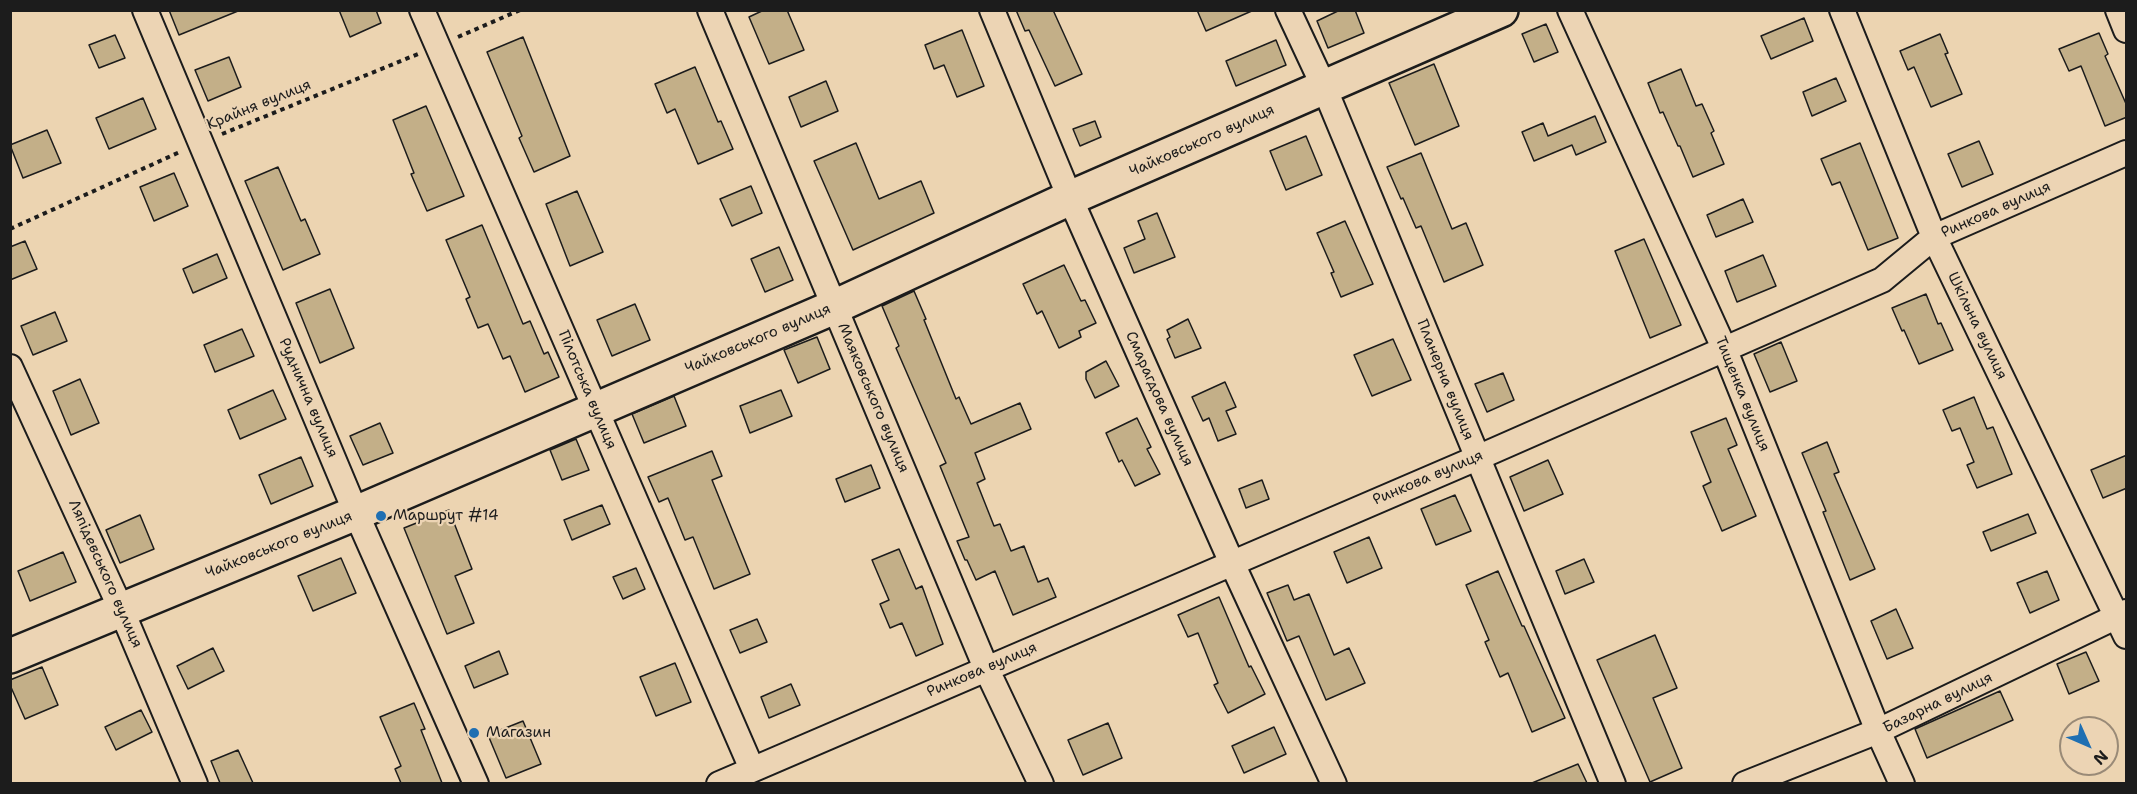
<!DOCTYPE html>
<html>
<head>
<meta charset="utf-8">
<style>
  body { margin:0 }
  #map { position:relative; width:2137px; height:794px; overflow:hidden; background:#ecd4b1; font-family:"Shantell Sans",sans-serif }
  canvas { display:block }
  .frame { position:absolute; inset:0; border:12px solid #1c1c1c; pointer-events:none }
  .north { position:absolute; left:2059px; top:716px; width:60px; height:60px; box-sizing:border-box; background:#ecd4b4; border:2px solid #998a77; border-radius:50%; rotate:135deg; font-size:16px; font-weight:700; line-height:24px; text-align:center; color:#1c1c1c }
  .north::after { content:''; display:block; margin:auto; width:21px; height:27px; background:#1f6fb2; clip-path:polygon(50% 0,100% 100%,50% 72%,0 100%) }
</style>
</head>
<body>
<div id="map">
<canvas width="2137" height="794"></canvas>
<div class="frame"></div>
<div class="north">N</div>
</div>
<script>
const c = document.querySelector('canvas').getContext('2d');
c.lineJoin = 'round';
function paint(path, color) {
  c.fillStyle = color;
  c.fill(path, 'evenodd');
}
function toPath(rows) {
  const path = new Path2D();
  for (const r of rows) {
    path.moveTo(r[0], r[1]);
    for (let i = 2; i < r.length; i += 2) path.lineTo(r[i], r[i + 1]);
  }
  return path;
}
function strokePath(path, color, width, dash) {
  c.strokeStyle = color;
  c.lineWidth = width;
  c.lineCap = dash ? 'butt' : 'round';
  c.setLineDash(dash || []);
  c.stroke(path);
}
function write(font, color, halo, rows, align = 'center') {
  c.font = font + ' "Shantell Sans",sans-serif';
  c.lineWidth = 4.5;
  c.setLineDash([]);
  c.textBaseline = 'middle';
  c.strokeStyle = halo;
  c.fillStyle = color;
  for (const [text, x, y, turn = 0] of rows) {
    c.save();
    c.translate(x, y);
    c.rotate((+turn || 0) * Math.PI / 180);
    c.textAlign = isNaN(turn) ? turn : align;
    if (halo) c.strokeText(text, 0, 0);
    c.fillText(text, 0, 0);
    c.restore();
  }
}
const building = toPath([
  [169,10,237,10,238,11,179,35,169,10],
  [339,10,376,10,381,23,350,37,339,10],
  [764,10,787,10,804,50,769,64,749,17,764,10],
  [1016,10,1053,10,1082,74,1055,86,1029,30,1025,31,1016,10],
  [1197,10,1254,10,1206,31,1197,10],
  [1340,10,1355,10,1364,33,1328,48,1317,21,1340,10],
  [1804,18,1813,41,1771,59,1761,36,1804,18],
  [1546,24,1558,52,1534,62,1522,34,1546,24],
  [962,30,984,86,957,97,944,65,934,69,925,45,962,30],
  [2099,33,2108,54,2105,56,2127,106,2127,117,2105,126,2081,66,2069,71,2059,49,2099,33],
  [1940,34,1948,53,1945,54,1962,94,1931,107,1914,67,1908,70,1900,51,1940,34],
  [115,35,125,58,99,68,89,45,115,35],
  [523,37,570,156,534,172,519,138,522,136,487,52,523,37],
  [1276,40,1286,65,1236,86,1226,61,1276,40],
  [229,57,241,87,208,101,195,70,229,57],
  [1434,64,1459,126,1415,145,1389,83,1434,64],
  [695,67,718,122,721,121,733,149,698,164,675,109,667,113,655,84,695,67],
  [1681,69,1696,106,1702,104,1714,131,1711,133,1724,164,1693,177,1680,146,1678,146,1663,112,1660,113,1648,83,1681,69],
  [1836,78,1846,101,1812,116,1803,92,1836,78],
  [826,81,838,111,801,127,789,97,826,81],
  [143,98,156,129,109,149,96,118,143,98],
  [426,106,464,196,427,211,411,174,414,173,393,120,426,106],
  [1595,116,1606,142,1576,155,1572,145,1534,161,1522,132,1543,123,1548,136,1595,116],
  [1095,121,1101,137,1080,146,1073,129,1095,121],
  [47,130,61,163,23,178,10,145,47,130],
  [1306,136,1322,175,1286,190,1270,151,1306,136],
  [1979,141,1993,174,1962,187,1948,154,1979,141],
  [856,143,879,199,921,181,934,213,853,250,814,161,856,143],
  [1860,143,1898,238,1868,250,1840,182,1832,185,1821,159,1860,143],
  [1421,153,1452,229,1466,223,1483,265,1444,282,1421,226,1416,228,1403,198,1401,199,1387,167,1421,153],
  [278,167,301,221,305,219,320,254,283,270,245,181,278,167],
  [174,173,188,206,154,221,140,187,174,173],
  [751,186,762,213,732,226,720,199,751,186],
  [577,191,603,252,570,266,546,204,577,191],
  [1743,199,1753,222,1716,237,1707,215,1743,199],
  [1157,213,1175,257,1134,273,1124,248,1145,239,1138,221,1157,213],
  [1345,221,1373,284,1341,297,1331,273,1334,272,1317,233,1345,221],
  [482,225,523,324,530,321,544,354,548,352,559,377,525,392,510,356,503,359,488,324,478,328,466,299,470,297,446,240,482,225],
  [1644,239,1681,325,1650,338,1615,251,1644,239],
  [25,241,37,269,10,280,10,247,25,241],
  [779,247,793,280,765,292,751,259,779,247],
  [217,254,227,278,193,293,183,269,217,254],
  [1763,255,1776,286,1737,302,1725,271,1763,255],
  [1064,265,1081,301,1085,300,1096,323,1079,331,1081,337,1059,348,1042,311,1037,314,1023,284,1064,265],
  [330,289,354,348,320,363,296,303,330,289],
  [914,291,926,319,924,320,956,399,959,397,971,424,1020,403,1031,429,975,453,985,479,977,483,994,526,1000,524,1011,551,1024,546,1038,582,1048,578,1056,597,1013,615,995,571,976,580,967,560,965,560,957,541,969,537,940,466,946,463,896,348,899,346,882,306,914,291],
  [1926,294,1938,324,1941,323,1953,350,1919,364,1904,330,1902,331,1892,308,1926,294],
  [635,304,650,340,612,356,597,320,635,304],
  [55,312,67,341,33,355,21,326,55,312],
  [1188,319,1201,348,1175,358,1167,339,1170,337,1167,330,1188,319],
  [242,329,254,356,215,372,204,345,242,329],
  [817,337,830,369,798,383,784,350,817,337],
  [1393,339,1411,380,1372,396,1354,355,1393,339],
  [1781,342,1797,381,1770,392,1754,354,1781,342],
  [1106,361,1119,386,1095,398,1086,379,1086,372,1106,361],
  [1503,373,1514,400,1487,412,1475,384,1503,373],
  [80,379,99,423,71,435,53,391,80,379],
  [1225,382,1236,407,1226,411,1236,434,1218,441,1209,418,1203,421,1192,397,1225,382],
  [273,390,286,419,240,439,228,410,273,390],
  [781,390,792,416,750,433,740,406,781,390],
  [674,396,686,426,644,443,632,414,674,396],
  [1974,397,1987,429,1993,427,2012,474,1977,488,1967,465,1974,462,1960,428,1952,431,1943,410,1974,397],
  [1137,418,1151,447,1147,449,1160,474,1135,486,1122,460,1119,462,1106,433,1137,418],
  [1726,418,1737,445,1728,449,1756,516,1722,531,1703,486,1711,482,1691,432,1726,418],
  [380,423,393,453,363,465,350,436,380,423],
  [576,439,589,470,562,480,550,450,576,439],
  [1827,442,1839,472,1834,474,1875,569,1850,580,1823,512,1826,511,1802,453,1827,442],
  [712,451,722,476,712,480,750,574,714,589,693,537,685,540,668,498,659,502,648,477,712,451],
  [2127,455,2127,488,2103,498,2091,470,2127,455],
  [301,457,313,486,271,504,259,475,301,457],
  [1548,460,1563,494,1524,511,1510,477,1548,460],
  [871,465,880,488,845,502,836,479,871,465],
  [1262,480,1269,499,1246,508,1239,489,1262,480],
  [1455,495,1471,531,1436,545,1421,509,1455,495],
  [602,505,610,524,572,540,564,520,602,505],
  [449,510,472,569,455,576,474,623,447,634,404,528,449,510],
  [2028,514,2036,533,1991,551,1983,532,2028,514],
  [140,515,154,549,120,563,106,530,140,515],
  [1369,537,1382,568,1347,583,1334,552,1369,537],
  [899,549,916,589,922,586,943,644,916,656,902,623,890,628,880,604,889,600,872,560,899,549],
  [63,552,76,582,30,601,18,571,63,552],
  [341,558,356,593,313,611,298,576,341,558],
  [1584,559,1594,582,1565,594,1556,571,1584,559],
  [636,568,645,589,623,599,613,577,636,568],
  [1498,571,1522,626,1524,626,1565,718,1532,732,1508,673,1500,677,1485,642,1489,640,1466,585,1498,571],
  [2047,571,2059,600,2030,613,2017,583,2047,571],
  [1288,585,1294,600,1309,594,1334,655,1349,648,1365,683,1326,700,1299,636,1287,641,1267,593,1288,585],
  [1219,597,1249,667,1251,666,1265,694,1228,713,1214,685,1218,683,1198,633,1188,637,1178,615,1219,597],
  [1896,609,1913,648,1887,659,1871,621,1896,609],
  [757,619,767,642,740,653,730,630,757,619],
  [1655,635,1677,688,1653,698,1682,768,1650,782,1597,660,1655,635],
  [213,648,224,671,188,689,177,666,213,648],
  [499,651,508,674,474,688,465,666,499,651],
  [2086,652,2099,681,2069,694,2057,664,2086,652],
  [675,663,691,702,656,716,640,677,675,663],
  [42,667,58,705,25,719,10,685,10,680,42,667],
  [791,684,800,705,769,718,761,697,791,684],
  [2000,691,2013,720,1927,758,1915,729,2000,691],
  [414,703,425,729,421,730,442,783,401,783,395,769,401,766,380,717,414,703],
  [141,710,152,732,116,750,105,727,141,710],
  [523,721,541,764,506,778,488,735,523,721],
  [1108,723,1122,758,1083,775,1068,740,1108,723],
  [1274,727,1286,754,1244,773,1232,746,1274,727],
  [238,750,253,783,220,783,211,761,238,750],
  [1578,764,1587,783,1532,783,1578,764]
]);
paint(building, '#c3af88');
strokePath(building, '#1c1c1c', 1.5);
const street = toPath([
  [145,10,356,513,476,784],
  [422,10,752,769],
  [710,10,986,668,1041,784],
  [992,10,1070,198,1231,561,1334,784],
  [1288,10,1324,87,1613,784],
  [1570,10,1724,348,1878,731,1902,784],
  [1842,10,1934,237,2126,636],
  [2118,10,2126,30],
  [10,367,121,609,195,784],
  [719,784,1477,458,1882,280,1934,237,2126,153],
  [1745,784,1878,731,2126,612]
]);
const secondary = toPath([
  [10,656,356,513,834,307,1070,198,1501,10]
]);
strokePath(street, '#1c1c1c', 28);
strokePath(secondary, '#1c1c1c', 38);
strokePath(toPath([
  [458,37,520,10],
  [222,134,418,54],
  [10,229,182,151]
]), '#1c1c1c', 4, [4.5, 4.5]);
strokePath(street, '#ecd4b4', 24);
strokePath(secondary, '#ecd4b4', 33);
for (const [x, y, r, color] of [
  [381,516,6,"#1f6fb2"],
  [474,733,6,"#1f6fb2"]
]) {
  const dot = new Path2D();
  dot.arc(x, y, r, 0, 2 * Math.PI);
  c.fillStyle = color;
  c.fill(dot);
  strokePath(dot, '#ecd4b4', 2);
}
write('15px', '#1c1c1c', '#ecd4b4', [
  ["Крайня вулиця",259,105,-22],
  ["Чайковського вулиця",1202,141,-24],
  ["Ринкова вулиця",1996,210,-24],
  ["Шкільна вулиця",1977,326,64],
  ["Чайковського вулиця",758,339,-23],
  ["Планерна вулиця",1445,380,68],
  ["Пілотська вулиця",587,390,67],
  ["Тищенка вулиця",1742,394,68],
  ["Руднична вулиця",308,398,67],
  ["Маяковського вулиця",873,398,67],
  ["Смарагдова вулиця",1159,399,66],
  ["Ринкова вулиця",1428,478,-23],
  ["Чайковського вулиця",279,545,-22],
  ["Ляпідевського вулиця",105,574,66],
  ["Ринкова вулиця",982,670,-23],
  ["Базарна вулиця",1938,703,-26]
]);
write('15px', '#1c1c1c', '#ecd4b4', [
  ["Маршрут #14",393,516],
  ["Магазин",486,733]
], 'left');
</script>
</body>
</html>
